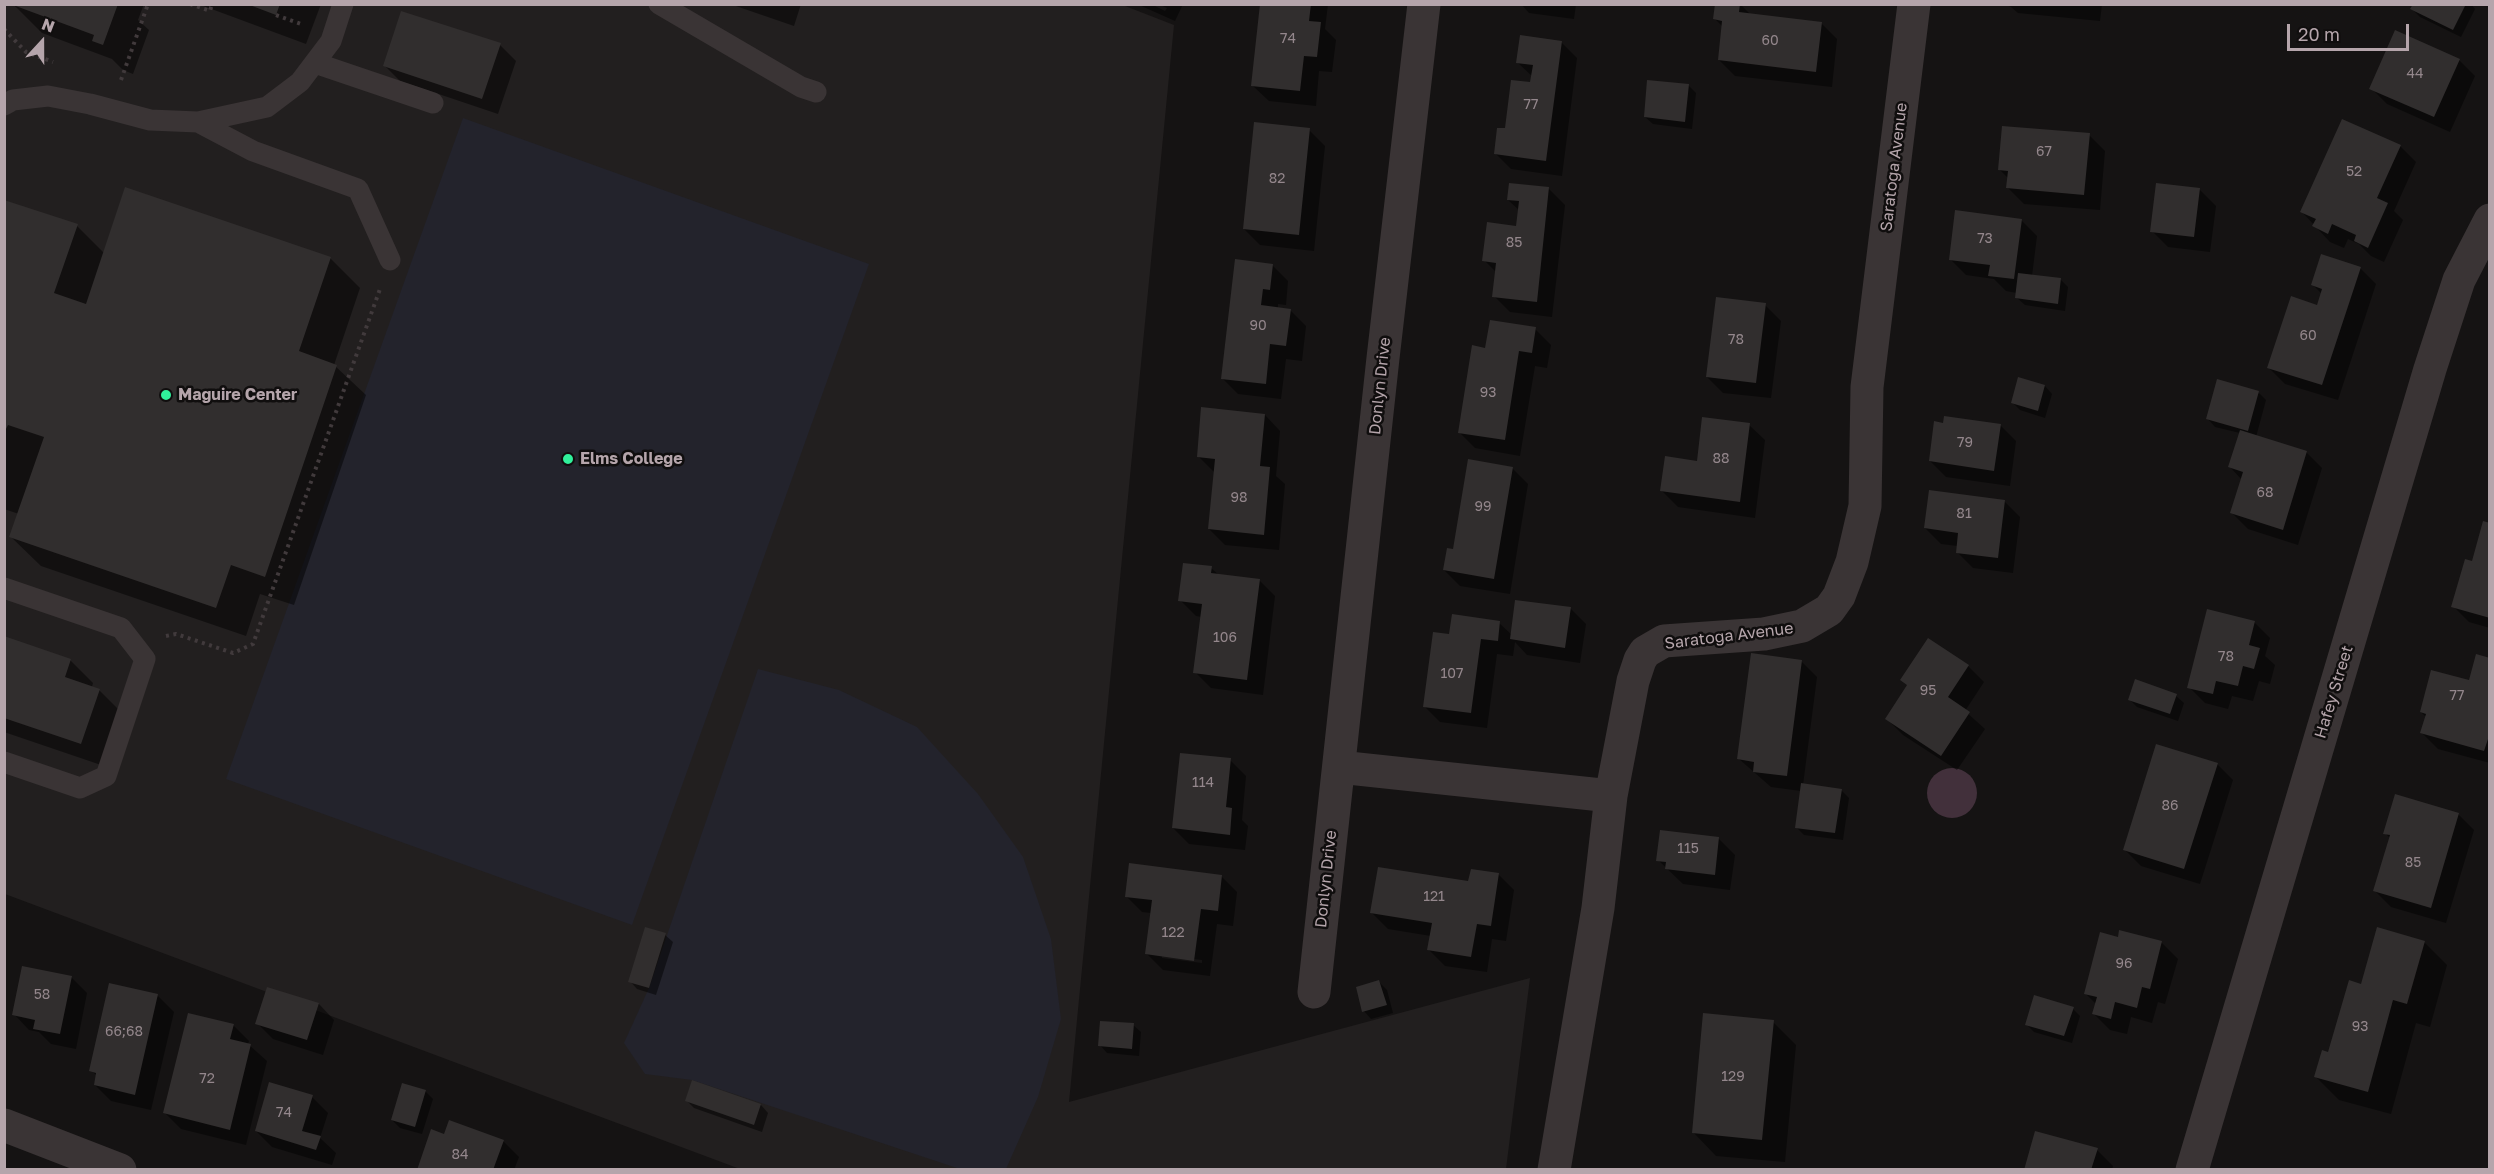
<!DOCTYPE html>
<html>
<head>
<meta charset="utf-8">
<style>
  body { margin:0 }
  #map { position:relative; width:2494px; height:1174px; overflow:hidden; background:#151313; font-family:"Golos Text",sans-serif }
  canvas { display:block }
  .frame { position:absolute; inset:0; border:6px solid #b5a5ab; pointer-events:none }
  .north { position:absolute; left:12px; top:12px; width:60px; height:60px; -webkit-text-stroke:4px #100e0e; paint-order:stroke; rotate:21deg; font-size:16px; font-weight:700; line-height:24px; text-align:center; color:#b5a5ab }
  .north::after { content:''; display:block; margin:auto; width:21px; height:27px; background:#b5a5ab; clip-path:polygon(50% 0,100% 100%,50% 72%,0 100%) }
  .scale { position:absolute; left:2287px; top:24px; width:122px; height:27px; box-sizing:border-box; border:3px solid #b5a5ab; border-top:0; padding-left:8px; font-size:18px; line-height:21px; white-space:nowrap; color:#b5a5ab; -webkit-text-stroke:4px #100e0e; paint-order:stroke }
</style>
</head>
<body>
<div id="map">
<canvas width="2494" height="1174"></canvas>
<div class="frame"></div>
<div class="north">N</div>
<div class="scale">20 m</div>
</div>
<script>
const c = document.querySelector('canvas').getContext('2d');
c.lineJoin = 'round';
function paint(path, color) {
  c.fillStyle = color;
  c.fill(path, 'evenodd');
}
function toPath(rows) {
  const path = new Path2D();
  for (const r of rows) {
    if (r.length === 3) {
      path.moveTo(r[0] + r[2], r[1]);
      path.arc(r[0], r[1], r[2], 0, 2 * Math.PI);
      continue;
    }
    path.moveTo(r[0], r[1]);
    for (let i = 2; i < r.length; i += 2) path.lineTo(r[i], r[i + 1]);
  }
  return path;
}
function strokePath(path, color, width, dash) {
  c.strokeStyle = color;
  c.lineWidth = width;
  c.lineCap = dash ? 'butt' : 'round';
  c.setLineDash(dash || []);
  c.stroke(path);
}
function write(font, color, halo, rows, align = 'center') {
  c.font = font + ' "Golos Text",sans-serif';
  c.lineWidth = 5;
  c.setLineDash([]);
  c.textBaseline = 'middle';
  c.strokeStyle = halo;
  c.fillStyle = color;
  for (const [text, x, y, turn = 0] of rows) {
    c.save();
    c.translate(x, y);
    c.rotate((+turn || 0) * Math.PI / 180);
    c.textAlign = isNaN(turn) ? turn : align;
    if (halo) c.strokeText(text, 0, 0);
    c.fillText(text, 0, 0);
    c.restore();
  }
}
paint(toPath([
  [1120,4,1174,25,1069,1102,1530,978,1506,1169,740,1169,5,894,4,5]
]), '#221f1f');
paint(toPath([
  [463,118,869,264,632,925,226,779],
  [758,669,839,690,917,727,978,794,1023,857,1051,939,1061,1019,1038,1097,1006,1169,960,1169,692,1080,645,1074,624,1043,649,988]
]), '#23232c');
paint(toPath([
  [1952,793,25]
]), '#42303b');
paint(toPath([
  [13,4,144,4,138,20,149,30,133,74,123,70,112,59,42,33],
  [198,4,321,4,306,44],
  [730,4,801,4,794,26],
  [1137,4,1151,4,1165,11,1167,8,1158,4,1183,4,1175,21],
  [1262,4,1328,4,1325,29,1336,40,1332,72,1319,71,1316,106,1269,101,1253,86],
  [1521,4,1576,4,1574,19,1529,13],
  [1716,4,1740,4,1751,15,1821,23,1837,39,1832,87,1735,76,1719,60,1723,27,1715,19],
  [2004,4,2102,4,2100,21,2018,13,2011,7],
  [2414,4,2471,4,2475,9,2461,37,2420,17,2412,9],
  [1561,42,1577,58,1562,176,1511,169,1495,153,1532,84,1533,77,1518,63],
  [500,45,516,61,498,114,400,81,384,65],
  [2459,60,2475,76,2450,132,2387,104,2371,88],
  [1688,85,1696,93,1692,129,1653,124,1645,117],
  [1309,130,1325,146,1314,251,1260,245,1244,229],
  [2089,135,2105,151,2100,210,2024,204,2008,188,2009,179,1999,169],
  [2400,146,2416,162,2394,211,2403,220,2384,262,2371,256,2359,244,2348,239,2344,248,2330,242,2302,212],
  [1549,189,1565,205,1552,317,1510,312,1494,296,1497,273,1484,260,1518,227,1520,211,1508,200],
  [2200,190,2216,206,2210,252,2168,247,2152,231],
  [4,201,77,226,104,253,330,258,360,288,334,365,366,395,294,605,260,594,246,636,41,566,11,537,19,514,4,509],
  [2021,220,2037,236,2032,276,2061,280,2068,287,2065,311,2025,305,2017,298,2017,293,2006,291,1994,279,1966,275,1950,259],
  [1272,265,1288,281,1286,305,1278,304,1278,308,1290,310,1306,326,1302,361,1286,359,1281,399,1238,394,1222,378],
  [2360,268,2376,284,2338,400,2285,384,2269,368,2318,306,2322,294,2313,285],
  [1765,305,1781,321,1771,398,1723,393,1707,377],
  [1535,329,1551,345,1547,368,1535,366,1520,456,1475,448,1459,432,1486,349],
  [2019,379,2045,386,2052,394,2045,418,2020,410,2012,402],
  [2259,393,2266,400,2256,437,2306,452,2322,468,2298,545,2248,529,2232,513,2242,480,2230,467,2240,433,2215,427,2208,419],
  [1265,415,1280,431,1276,476,1285,484,1279,550,1225,545,1209,529,1215,473,1198,456],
  [1749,425,1765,440,1755,518,1678,507,1662,491],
  [2000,425,2016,441,2010,486,1946,477,1930,461],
  [1512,468,1528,484,1510,594,1460,586,1444,570,1454,551],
  [2004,501,2020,517,2013,573,1973,568,1957,552,1958,546,1941,544,1925,528],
  [2490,525,2490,628,2469,622,2453,606],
  [1211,568,1219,575,1259,580,1275,596,1263,695,1211,688,1195,672,1202,617,1196,616,1180,600],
  [1570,608,1586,624,1580,663,1527,655,1515,642,1513,656,1497,654,1487,728,1440,722,1424,706,1450,636,1499,623,1512,635],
  [2254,622,2270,638,2265,656,2275,665,2270,684,2259,681,2253,701,2232,696,2228,709,2205,703,2189,687],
  [4,637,70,660,93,683,92,687,99,690,122,713,104,766,4,732],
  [1928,640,1968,666,1984,682,1965,711,1985,729,1957,770,1903,735,1887,719,1908,686],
  [2490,659,2490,763,2438,749,2422,733,2426,717,2421,712,2470,682],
  [1801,661,1817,677,1803,785,1841,790,1849,798,1843,840,1804,835,1796,827,1801,791,1771,787,1739,759],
  [2176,696,2184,703,2178,721,2137,707,2130,700],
  [1230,760,1246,776,1242,820,1248,826,1245,850,1189,844,1173,828],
  [2217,764,2233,780,2200,884,2141,866,2125,850],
  [2458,814,2474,830,2446,923,2391,907,2375,891,2390,838,2385,833],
  [1719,839,1735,855,1730,890,1683,884,1658,860],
  [1498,874,1514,890,1506,941,1492,939,1487,972,1445,966,1429,950,1431,936,1388,929,1372,913],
  [1221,876,1237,892,1233,926,1217,924,1210,976,1163,970,1147,954,1151,913,1142,912,1126,896],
  [1162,955,1202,960,1202,963,1162,958],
  [2120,932,2162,943,2178,959,2165,1004,2158,1002,2152,1023,2131,1017,2127,1034,2110,1030,2094,1014,2096,1004,2085,993,2119,939],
  [665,935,673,942,656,995,637,989,630,981],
  [2424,942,2447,965,2430,1027,2416,1023,2391,1114,2339,1100,2316,1077,2362,986],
  [71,977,87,993,76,1049,51,1044,39,1032,29,1030,14,1014],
  [1379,982,1387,990,1393,1013,1371,1019,1364,1011],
  [268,989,319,1004,334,1020,323,1055,273,1039,257,1023],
  [158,996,174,1012,151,1110,111,1101,95,1085,97,1076,91,1070],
  [2073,1009,2080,1016,2072,1043,2034,1032,2026,1024],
  [1773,1022,1796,1045,1785,1162,1716,1156,1693,1132],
  [233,1025,249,1041,248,1044,267,1061,246,1145,181,1129,165,1113],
  [1133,1025,1141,1032,1139,1056,1107,1053,1100,1045],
  [693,1082,761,1105,768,1113,762,1132,694,1108,686,1100],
  [425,1091,433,1099,422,1134,400,1128,392,1120],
  [312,1097,328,1113,320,1138,336,1153,332,1165,272,1147,256,1131],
  [503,1141,519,1157,514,1170,419,1170],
  [2097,1150,2113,1166,2112,1170,2025,1170]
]), '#0007');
paint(toPath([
  [118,4,103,45,92,41,94,35,13,5],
  [247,4,280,4,276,15],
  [1260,4,1311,4,1309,21,1321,22,1317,57,1304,56,1300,91,1251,86],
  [1715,4,1740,4,1739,12,1822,22,1816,72,1718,60,1722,21,1713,19],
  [2413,4,2466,4,2453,30,2410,9],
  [401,11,501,43,482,99,383,66],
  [2395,30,2460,59,2434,117,2369,89],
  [1520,35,1562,41,1546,161,1494,154,1497,128,1505,128,1511,80,1530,82,1533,65,1516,63],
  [1647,80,1689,84,1685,122,1644,117],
  [2342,119,2401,145,2377,198,2388,203,2368,248,2354,241,2356,235,2332,224,2328,234,2312,226,2316,219,2300,212],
  [1254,122,1310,128,1299,235,1243,229],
  [2002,126,2090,133,2084,195,2006,188,2008,171,1998,170],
  [1509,183,1549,187,1537,302,1492,297,1496,263,1482,261,1487,222,1516,226,1519,201,1507,200],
  [2156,183,2200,188,2194,237,2150,232],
  [125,187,331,257,299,351,337,365,265,577,231,565,216,608,9,537,44,437,8,425,4,433,4,200,78,224,54,293,86,304],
  [1955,210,2022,219,2014,279,1988,276,1990,265,1949,260],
  [2321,254,2361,267,2322,385,2267,368,2291,296,2317,305,2322,289,2311,285],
  [1235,259,1273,264,1270,290,1263,289,1261,305,1291,309,1286,346,1270,344,1266,384,1221,379],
  [2018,273,2061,278,2058,304,2015,298],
  [1716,297,1766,303,1756,383,1706,377],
  [1490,320,1536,327,1532,353,1519,351,1505,440,1458,433,1472,345,1485,348],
  [2018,377,2045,385,2038,411,2011,403],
  [2217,379,2259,391,2248,431,2206,419],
  [1201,407,1265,414,1260,466,1270,467,1264,535,1208,529,1215,459,1197,457],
  [1944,416,2001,424,1994,471,1929,461,1934,421,1943,423],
  [1702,417,1750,423,1740,502,1660,491,1665,456,1697,461],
  [2240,430,2307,451,2283,530,2230,513,2243,472,2228,467],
  [1468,459,1513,467,1494,579,1443,570,1447,548,1453,549],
  [1929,490,2005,500,1998,558,1956,553,1958,533,1924,528],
  [2483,521,2490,523,2490,618,2451,607,2465,559,2472,561],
  [1183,563,1212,566,1211,573,1260,579,1247,680,1193,673,1202,604,1178,601],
  [1515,600,1571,607,1565,648,1510,639],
  [2207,609,2255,621,2249,645,2260,648,2254,669,2243,666,2238,686,2216,681,2213,694,2187,688],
  [1452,614,1500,621,1498,641,1481,639,1471,713,1423,707,1433,632,1449,634],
  [4,636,71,659,65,677,100,689,81,744,4,718],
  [1928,638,1969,665,1948,697,1970,712,1941,756,1885,719,1907,685,1900,680],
  [1751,653,1802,660,1787,776,1753,772,1754,762,1737,759],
  [2476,654,2490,658,2490,733,2484,751,2420,733,2426,714,2420,712,2431,670,2469,680],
  [2135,679,2177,694,2170,714,2128,700],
  [2156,744,2218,763,2184,869,2123,850],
  [1180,753,1231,758,1226,807,1232,808,1230,835,1172,828],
  [1801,783,1842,789,1835,833,1795,828],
  [2395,794,2459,813,2431,908,2373,891,2390,835,2383,834],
  [1660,830,1719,837,1715,875,1665,869,1666,862,1656,861],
  [1129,863,1222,875,1218,911,1201,909,1194,961,1145,954,1152,900,1125,897],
  [1378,867,1468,881,1471,869,1499,873,1491,926,1477,924,1471,957,1427,950,1432,923,1370,913],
  [645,927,666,933,649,988,628,982],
  [2377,927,2425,941,2407,1004,2393,1000,2368,1092,2314,1077,2322,1050,2328,1052,2349,980,2361,984],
  [2119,930,2162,941,2150,989,2142,987,2137,1008,2115,1002,2111,1019,2092,1014,2097,997,2084,994,2100,932,2118,937],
  [22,966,72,976,60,1034,33,1029,35,1020,12,1015],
  [1379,980,1387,1005,1362,1012,1356,987],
  [109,983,158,994,135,1095,94,1085,96,1073,89,1071],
  [267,987,319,1003,307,1040,255,1024],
  [2034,995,2074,1007,2064,1036,2025,1025],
  [188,1013,234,1024,230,1039,251,1044,230,1130,163,1113],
  [1703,1013,1774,1020,1762,1140,1692,1133],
  [1100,1021,1134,1023,1132,1049,1098,1046],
  [692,1080,761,1104,754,1125,685,1101],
  [269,1082,313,1095,302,1131,321,1136,316,1150,255,1131],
  [402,1083,426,1090,415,1127,391,1120],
  [449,1120,504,1140,493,1170,417,1170,431,1129,444,1134],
  [2035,1131,2098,1148,2091,1170,2024,1170]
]), '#312e2e');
strokePath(toPath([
  [190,4,210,11,212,4],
  [276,15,304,25],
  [4,29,26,52,53,62],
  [121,80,148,4],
  [166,636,176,634,233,653,253,644,380,289]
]), '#413a3c', 4, [3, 4.5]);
strokePath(toPath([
  [659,4,801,87,816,92],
  [315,63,433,103],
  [4,105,13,100,48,96,90,104,150,120,198,122,267,107,300,82,331,41,343,4],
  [198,122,253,151,358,189,390,260],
  [4,588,121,628,145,659,106,776,80,788,4,762]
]), '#3a3435', 21);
strokePath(toPath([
  [1339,767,1611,796],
  [1314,992,1383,358,1424,4],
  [4,1125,120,1170],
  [1554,1170,1598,908,1611,796,1633,681,1640,660,1645,652,1664,641,1764,634,1802,626,1829,610,1839,596,1852,562,1865,506,1867,387,1914,4],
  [2192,1170,2430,369,2459,280,2490,220]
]), '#3a3435', 33);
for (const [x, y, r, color] of [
  [166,395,6,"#30f09b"],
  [568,459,6,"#30f09b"]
]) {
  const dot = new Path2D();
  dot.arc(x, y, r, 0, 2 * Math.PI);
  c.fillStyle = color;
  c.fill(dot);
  strokePath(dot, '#100e0e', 2);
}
write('14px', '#94878c', null, [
  ["74",1288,39],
  ["60",1770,41],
  ["44",2415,74],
  ["77",1531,105],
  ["67",2044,152],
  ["52",2354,172],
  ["82",1277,179],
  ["73",1985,239],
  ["85",1514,243],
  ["90",1258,326],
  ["60",2308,336],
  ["78",1736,340],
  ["93",1488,393],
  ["79",1965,443],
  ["88",1721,459],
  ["68",2265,493],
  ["98",1239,498],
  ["99",1483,507],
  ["81",1964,514],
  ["106",1225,638],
  ["78",2226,657],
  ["107",1452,674],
  ["95",1928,691],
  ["77",2457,696],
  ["114",1203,783],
  ["86",2170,806],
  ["115",1688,849],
  ["85",2413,863],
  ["121",1434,897],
  ["122",1173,933],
  ["96",2124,964],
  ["58",42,995],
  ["93",2360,1027],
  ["66;68",124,1032],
  ["129",1733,1077],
  ["72",207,1079],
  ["74",284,1113],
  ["84",460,1155]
]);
write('16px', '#b5a5ab', '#100e0e', [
  ["Saratoga Avenue",1894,167,-83],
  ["Donlyn Drive",1380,386,-84],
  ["Saratoga Avenue",1729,636,-7],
  ["Hafey Street",2334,692,-73],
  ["Donlyn Drive",1326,879,-84]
]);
write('bold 16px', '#b5a5ab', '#100e0e', [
  ["Maguire Center",178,395],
  ["Elms College",580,459]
], 'left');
</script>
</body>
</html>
